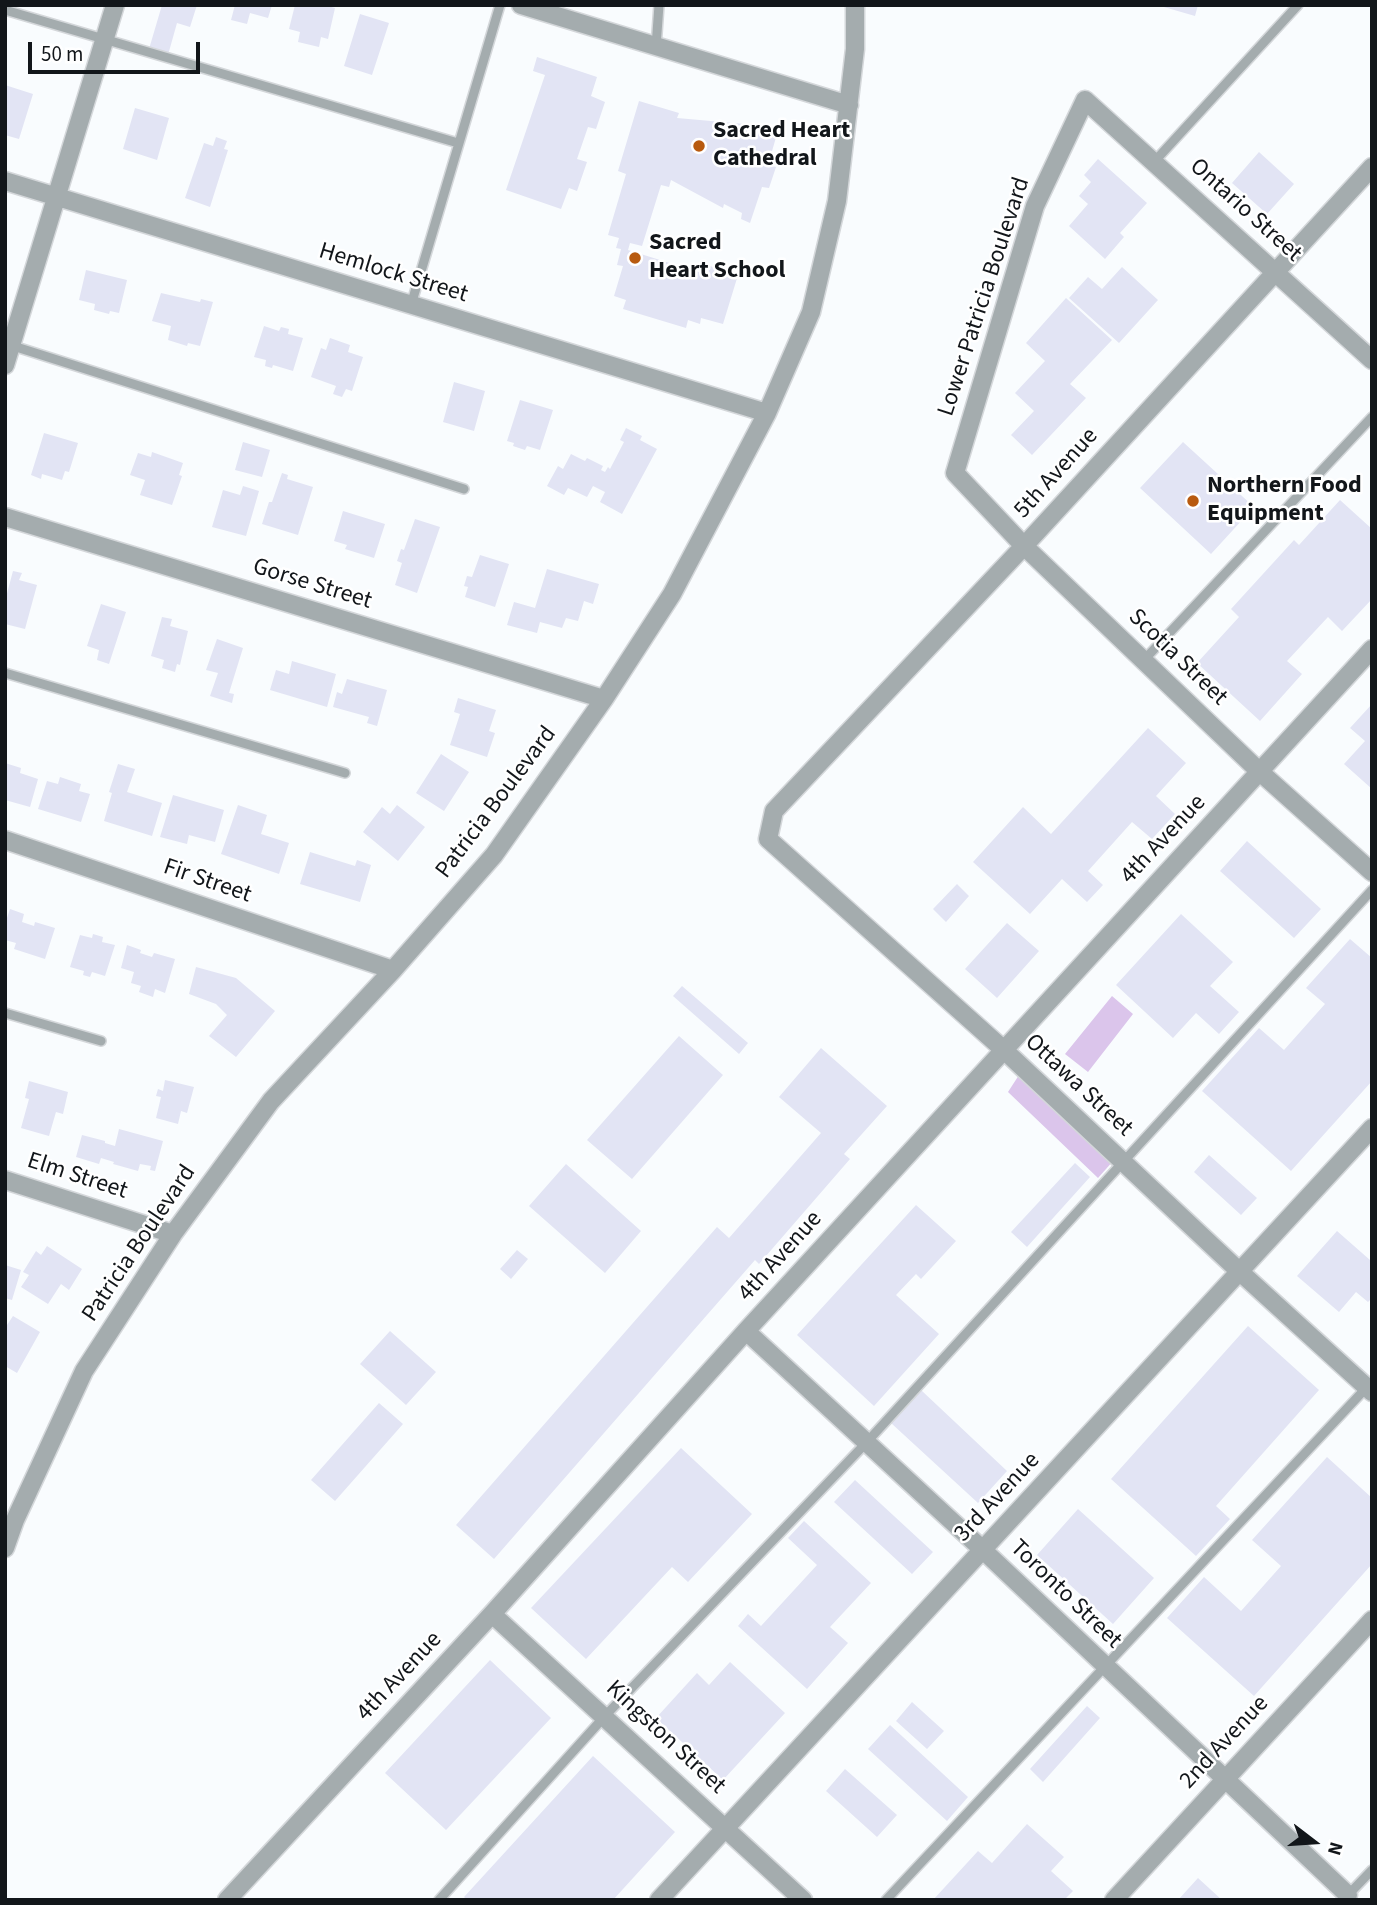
<!DOCTYPE html>
<html>
<head>
<meta charset="utf-8">
<style>
  body { margin:0 }
  #map { position:relative; width:1377px; height:1905px; overflow:hidden; background:#f9fcfe; font-family:"Source Sans 3",sans-serif }
  canvas { display:block }
  .frame { position:absolute; inset:0; border:7px solid #12161a; pointer-events:none }
  .north { position:absolute; left:1279px; top:1807px; width:70px; height:70px; -webkit-text-stroke:5px #fff; paint-order:stroke; rotate:107deg; font-size:19px; font-weight:700; line-height:28px; text-align:center; color:#12161a }
  .north::after { content:''; display:block; margin:auto; width:24px; height:32px; background:#12161a; clip-path:polygon(50% 0,100% 100%,50% 72%,0 100%) }
  .scale { position:absolute; left:28px; top:42px; width:172px; height:32px; box-sizing:border-box; border:4px solid #12161a; border-top:0; padding-left:9px; font-size:21px; line-height:24px; white-space:nowrap; color:#12161a; -webkit-text-stroke:5px #fff; paint-order:stroke }
</style>
</head>
<body>
<div id="map">
<canvas width="1377" height="1905"></canvas>
<div class="frame"></div>
<div class="north">N</div>
<div class="scale">50 m</div>
</div>
<script>
const c = document.querySelector('canvas').getContext('2d');
c.lineJoin = 'round';
function paint(path, color) {
  c.fillStyle = color;
  c.fill(path, 'evenodd');
}
function toPath(rows) {
  const path = new Path2D();
  for (const r of rows) {
    path.moveTo(r[0], r[1]);
    for (let i = 2; i < r.length; i += 2) path.lineTo(r[i], r[i + 1]);
  }
  return path;
}
function strokePath(path, color, width, dash) {
  c.strokeStyle = color;
  c.lineWidth = width;
  c.lineCap = dash ? 'butt' : 'round';
  c.setLineDash(dash || []);
  c.stroke(path);
}
function write(font, color, halo, rows, align = 'center') {
  c.font = font + ' "Source Sans 3",sans-serif';
  c.lineWidth = 5;
  c.setLineDash([]);
  c.textBaseline = 'middle';
  c.strokeStyle = halo;
  c.fillStyle = color;
  for (const [text, x, y, turn = 0] of rows) {
    c.save();
    c.translate(x, y);
    c.rotate((+turn || 0) * Math.PI / 180);
    c.textAlign = isNaN(turn) ? turn : align;
    if (halo) c.strokeText(text, 0, 0);
    c.fillText(text, 0, 0);
    c.restore();
  }
}
paint(toPath([
  [1112,996,1133,1014,1088,1072,1065,1054],
  [1019,1075,1114,1160,1098,1178,1008,1092]
]), '#dbc5eb');
paint(toPath([
  [162,5,197,5,190,27,177,23,168,55,149,49],
  [235,5,272,5,268,18,250,13,247,24,231,20],
  [295,5,324,5,335,8,328,39,321,37,319,47,298,42,300,32,289,29],
  [1157,5,1198,5,1195,16],
  [360,14,389,23,372,75,344,66],
  [537,57,597,77,591,96,605,102,596,129,588,127,577,159,587,162,577,191,569,188,561,209,506,190,545,75,533,71],
  [5,85,33,94,19,139,5,135],
  [639,101,679,113,677,118,779,127,768,165,776,167,769,188,762,187,750,223,741,219,742,213,724,204,723,208,671,180,669,187,661,185,642,246,630,243,628,250,708,275,710,266,738,275,723,324,701,318,700,324,688,320,686,328,623,309,626,300,614,296,623,266,617,265,621,249,616,248,619,238,608,235,626,174,618,171],
  [135,108,169,118,157,160,123,149],
  [216,137,227,141,224,149,228,150,210,207,185,198,204,143,213,146],
  [1259,152,1294,184,1267,214,1232,183],
  [1098,159,1147,203,1120,233,1124,237,1105,259,1069,226,1088,204,1079,196,1091,182,1084,175],
  [1122,267,1158,300,1119,343,1069,298,1088,277,1102,289],
  [86,270,127,280,119,313,110,311,109,314,94,310,95,304,79,300],
  [161,293,200,302,201,299,213,302,200,346,188,343,187,346,168,340,171,326,152,321],
  [1066,298,1112,340,1070,384,1086,398,1032,455,1011,435,1034,411,1015,393,1045,361,1026,343],
  [264,326,279,331,281,327,289,329,288,334,303,338,293,371,273,365,272,368,265,366,266,360,254,357],
  [330,338,350,345,348,352,363,357,352,391,346,389,342,397,333,394,336,386,311,377,321,348,326,350],
  [454,382,485,391,474,431,443,422],
  [520,400,553,410,540,450,527,446,525,450,513,446,514,443,507,441],
  [626,428,642,436,640,440,657,449,622,514,600,502,605,492,593,486,587,497,568,488,564,495,547,486,558,466,563,469,571,454,585,461,587,458,603,466,601,470,605,472,608,467,610,469,624,442,620,440],
  [44,433,78,443,69,472,65,471,62,480,42,474,41,479,31,475],
  [243,442,270,450,262,477,235,470],
  [1183,442,1254,507,1211,554,1140,488],
  [152,452,183,463,179,475,182,476,172,505,140,495,145,480,130,475,138,453,151,457],
  [282,473,288,475,287,479,313,487,298,535,262,524,269,502,272,502],
  [243,486,259,491,246,536,212,527,223,490,240,495],
  [1340,500,1372,529,1372,599,1342,631,1328,617,1287,661,1302,674,1260,721,1197,663,1239,617,1231,609,1294,540,1299,545],
  [343,511,385,524,374,558,345,549,347,545,334,541],
  [415,519,440,527,417,593,395,585,402,563,397,561,401,549,404,550],
  [480,555,509,564,495,607,465,597,468,587,464,586,467,576,472,577],
  [547,569,599,584,593,604,584,601,578,621,566,618,562,628,540,622,537,633,507,625,514,602,535,608],
  [13,571,22,573,19,580,37,585,25,629,5,624,5,601],
  [101,604,126,612,109,664,97,660,99,650,87,646],
  [162,617,172,619,170,626,188,631,180,665,177,664,175,672,162,668,164,660,151,656],
  [217,639,243,648,229,693,234,694,232,703,210,696,218,673,206,670],
  [292,661,336,674,327,707,270,690,276,670,289,674],
  [347,679,387,690,377,726,367,723,369,717,333,707,337,692,342,694],
  [458,698,496,710,489,731,495,733,487,757,450,745,460,714,454,712],
  [1372,704,1372,789,1344,764,1365,741,1350,728],
  [1148,728,1186,763,1156,796,1175,814,1152,839,1132,822,1088,871,1103,885,1087,902,1062,879,1030,914,973,862,1023,807,1051,834],
  [441,754,469,772,444,811,416,793],
  [5,763,21,768,20,773,38,779,30,807,5,800],
  [118,764,135,769,127,792,162,803,152,836,104,821,112,793,109,792],
  [60,777,81,784,79,791,90,794,81,822,38,809,47,781,58,784],
  [173,795,224,810,215,842,189,835,187,844,160,837],
  [238,805,267,815,261,834,289,843,279,874,221,854],
  [397,805,425,827,398,861,363,832,382,807,390,814],
  [1247,841,1321,909,1294,938,1220,871],
  [310,852,355,866,357,860,371,865,360,902,300,884],
  [957,884,969,896,946,922,933,909],
  [10,909,24,914,22,922,34,926,35,922,55,928,45,959,14,949,16,943,5,940,5,924],
  [1181,914,1233,962,1210,986,1239,1012,1219,1034,1196,1013,1173,1038,1116,985],
  [1007,923,1039,951,997,998,965,969],
  [93,934,103,937,102,942,115,945,105,976,92,972,90,977,83,975,84,971,70,967,80,935,92,938],
  [1350,939,1372,958,1372,1081,1291,1171,1202,1091,1259,1028,1284,1050,1325,1004,1306,988],
  [127,945,141,950,140,953,152,957,154,953,175,959,165,993,155,989,153,997,139,992,141,986,131,983,134,972,121,968],
  [196,967,236,978,275,1011,236,1057,209,1036,227,1015,216,1004,189,994],
  [682,986,748,1043,739,1054,673,996],
  [679,1036,723,1075,632,1179,587,1140],
  [821,1048,887,1106,844,1154,850,1159,759,1264,755,1260,494,1559,456,1525,717,1227,729,1238,821,1133,779,1097],
  [165,1080,194,1087,187,1113,181,1111,178,1124,156,1118,161,1097,156,1096,158,1089,163,1091],
  [29,1081,68,1092,63,1114,56,1112,49,1136,21,1128,29,1099,25,1098],
  [119,1129,163,1141,155,1171,150,1170,151,1166,140,1164,138,1171,113,1164,114,1162,101,1158,99,1164,76,1157,82,1135,105,1141,105,1143,115,1146],
  [1209,1155,1257,1198,1241,1215,1194,1172],
  [1075,1163,1090,1177,1027,1247,1011,1232],
  [566,1164,641,1231,605,1273,529,1206],
  [916,1205,956,1241,921,1279,916,1274,896,1295,939,1334,874,1406,797,1335],
  [1337,1231,1370,1260,1372,1259,1372,1298,1368,1302,1356,1292,1339,1312,1297,1276],
  [47,1246,82,1269,69,1290,61,1284,48,1304,21,1287,29,1275,23,1272,36,1251,41,1255],
  [517,1250,528,1259,511,1279,500,1269],
  [5,1265,21,1270,12,1300,5,1298],
  [13,1316,40,1332,17,1373,5,1366,5,1324,7,1325],
  [1248,1326,1319,1390,1216,1506,1230,1519,1196,1556,1111,1479],
  [390,1331,436,1372,406,1405,360,1364],
  [921,1390,1007,1471,978,1503,891,1423],
  [379,1403,403,1424,335,1501,311,1480],
  [681,1448,752,1514,688,1582,672,1567,586,1659,531,1608],
  [1327,1457,1372,1498,1372,1564,1254,1696,1167,1618,1204,1577,1241,1611,1281,1566,1252,1540],
  [855,1480,933,1552,912,1574,834,1502],
  [1078,1509,1154,1578,1113,1624,1037,1555],
  [804,1521,871,1583,830,1627,848,1643,807,1689,738,1626,748,1614,761,1626,817,1565,788,1538],
  [490,1660,551,1718,446,1830,385,1773],
  [730,1662,785,1713,723,1780,656,1718,697,1673,709,1685],
  [912,1702,944,1731,927,1749,896,1721],
  [1087,1706,1100,1718,1043,1782,1030,1769],
  [890,1725,968,1797,947,1821,868,1749],
  [593,1756,675,1832,613,1900,467,1900,464,1897],
  [845,1769,897,1815,877,1837,826,1791],
  [1027,1824,1064,1857,1051,1871,1073,1891,1064,1900,933,1900,978,1851,992,1863],
  [1198,1878,1222,1900,1178,1900]
]), '#e2e4f4');
const service = toPath([
  [5,10,458,143],
  [656,47,659,5],
  [1154,162,1298,5],
  [411,305,500,5],
  [10,345,464,489],
  [1144,660,1372,417],
  [5,673,345,773],
  [5,1013,101,1041],
  [1348,1895,1372,1870],
  [439,1900,605,1716,866,1443,1372,890],
  [886,1900,1368,1386]
]);
const minor = toPath([
  [521,5,849,105],
  [1372,167,1024,546,774,811,768,839,1004,1050,1239,1271,1372,1392],
  [5,181,767,413],
  [1372,360,1085,100,1035,206,955,473,1024,546,1260,772,1372,872],
  [5,365,115,5],
  [5,517,604,699],
  [5,840,393,970],
  [5,1180,173,1234],
  [746,1331,983,1550,1348,1895],
  [5,1548,15,1520,84,1371,173,1234,271,1101,393,970,494,855,604,699,672,594,767,413,811,312,837,201,855,49,855,5],
  [492,1614,803,1900],
  [227,1900,492,1614,746,1331,1372,649],
  [659,1900,1372,1128],
  [1114,1900,1372,1620]
]);
strokePath(service, '#d4d7da', 12);
strokePath(minor, '#d4d7da', 21);
strokePath(service, '#a4acae', 9);
strokePath(minor, '#a4acae', 18);
for (const [x, y, r, color] of [
  [699,146,7,"#b85a0f"],
  [635,258,7,"#b85a0f"],
  [1193,501,7,"#b85a0f"]
]) {
  const dot = new Path2D();
  dot.arc(x, y, r, 0, 2 * Math.PI);
  c.fillStyle = color;
  c.fill(dot);
  strokePath(dot, '#fff', 2.5);
}
write('bold 24px', '#12161a', '#fff', [
  ["Sacred Heart",713,132],
  ["Cathedral",713,160],
  ["Sacred",649,244],
  ["Heart School",649,272],
  ["Northern Food",1207,487],
  ["Equipment",1207,515]
], 'left');
write('24px', '#12161a', '#fff', [
  ["Ontario Street",1245,211,42],
  ["Hemlock Street",393,274,17],
  ["Lower Patricia Boulevard",985,297,-72],
  ["5th Avenue",1057,474,-48],
  ["Gorse Street",312,585,17],
  ["Scotia Street",1177,658,44],
  ["Patricia Boulevard",497,803,-53],
  ["4th Avenue",1164,840,-47],
  ["Fir Street",207,882,19],
  ["Ottawa Street",1078,1086,43],
  ["Elm Street",77,1177,18],
  ["Patricia Boulevard",140,1244,-56],
  ["4th Avenue",781,1257,-48],
  ["3rd Avenue",998,1498,-47],
  ["Toronto Street",1065,1595,44],
  ["4th Avenue",400,1677,-47],
  ["Kingston Street",665,1738,43],
  ["2nd Avenue",1225,1743,-47]
]);
</script>
</body>
</html>
